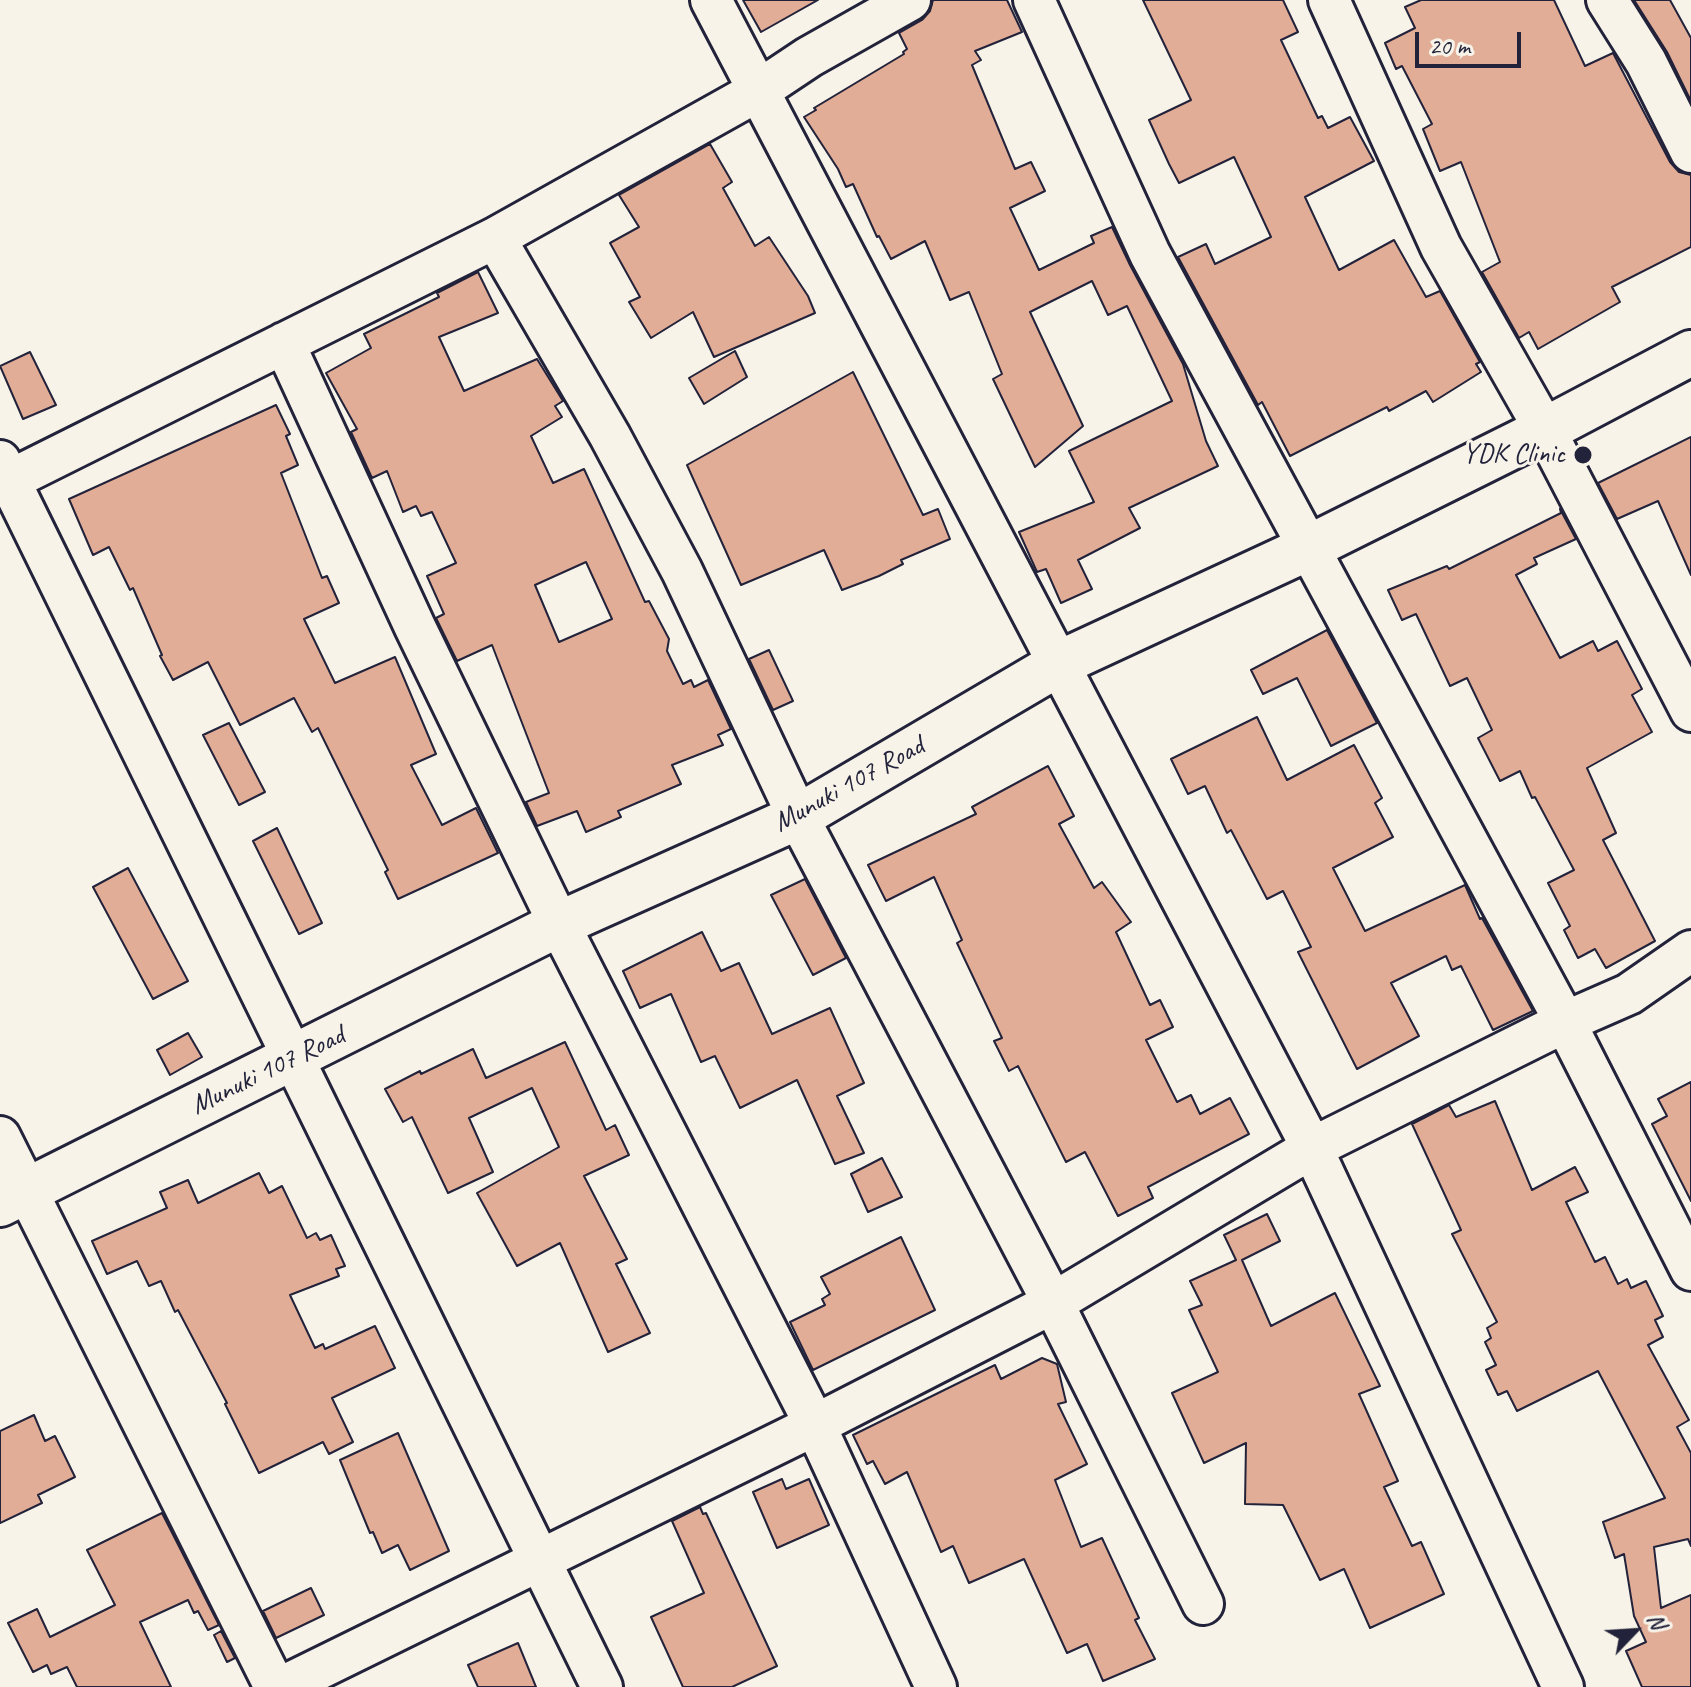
<!DOCTYPE html>
<html>
<head>
<meta charset="utf-8">
<style>
  body { margin:0 }
  #map { position:relative; width:1691px; height:1687px; overflow:hidden; background:#f7f3e8; font-family:Caveat,sans-serif }
  canvas { display:block }
  .north { position:absolute; left:1595px; top:1591px; width:80px; height:80px; -webkit-text-stroke:6px #f7f3e8; paint-order:stroke; rotate:65deg; font-size:22px; font-weight:700; line-height:32px; text-align:center; color:#22223b }
  .north::after { content:''; display:block; margin:auto; width:28px; height:36px; background:#22223b; clip-path:polygon(50% 0,100% 100%,50% 72%,0 100%) }
  .scale { position:absolute; left:1415px; top:32px; width:106px; height:36px; box-sizing:border-box; border:4px solid #22223b; border-top:0; padding-left:10px; font-size:24px; line-height:28px; white-space:nowrap; color:#22223b; -webkit-text-stroke:6px #f7f3e8; paint-order:stroke }
</style>
</head>
<body>
<div id="map">
<canvas width="1691" height="1687"></canvas>
<div class="north">N</div>
<div class="scale">20 m</div>
</div>
<script>
const c = document.querySelector('canvas').getContext('2d');
c.lineJoin = 'round';
function paint(path, color) {
  c.fillStyle = color;
  c.fill(path, 'evenodd');
}
function toPath(rows) {
  const path = new Path2D();
  for (const r of rows) {
    path.moveTo(r[0], r[1]);
    for (let i = 2; i < r.length; i += 2) path.lineTo(r[i], r[i + 1]);
  }
  return path;
}
function strokePath(path, color, width, dash) {
  c.strokeStyle = color;
  c.lineWidth = width;
  c.lineCap = dash ? 'butt' : 'round';
  c.setLineDash(dash || []);
  c.stroke(path);
}
function write(font, color, halo, rows, align = 'center') {
  c.font = font + ' Caveat,sans-serif';
  c.lineWidth = 6;
  c.setLineDash([]);
  c.textBaseline = 'middle';
  c.strokeStyle = halo;
  c.fillStyle = color;
  for (const [text, x, y, turn = 0] of rows) {
    c.save();
    c.translate(x, y);
    c.rotate((+turn || 0) * Math.PI / 180);
    c.textAlign = isNaN(turn) ? turn : align;
    if (halo) c.strokeText(text, 0, 0);
    c.fillText(text, 0, 0);
    c.restore();
  }
}
const building = toPath([
  [743,0,818,0,761,32,743,0],
  [933,0,1007,0,1022,32,975,51,981,60,972,65,1015,169,1031,162,1045,191,1010,208,1039,270,1094,243,1091,236,1112,227,1130,265,1183,364,1206,441,1218,466,1129,508,1140,528,1078,560,1092,589,1061,603,1046,569,1037,572,1019,532,1094,502,1069,451,1172,401,1127,306,1108,315,1092,281,1030,312,1083,426,1035,467,993,379,1002,374,969,292,950,300,925,241,891,259,879,236,877,237,853,184,846,187,838,169,804,117,816,110,814,108,904,54,903,52,907,49,899,33,922,20,930,11,933,0],
  [1143,0,1283,0,1298,32,1281,40,1318,118,1322,116,1328,128,1350,117,1374,161,1305,197,1339,270,1394,240,1426,297,1440,291,1480,362,1476,364,1481,372,1433,402,1426,391,1389,411,1387,407,1290,456,1262,402,1258,405,1178,257,1206,244,1215,264,1271,237,1234,157,1179,183,1169,164,1149,120,1191,100,1143,0],
  [1421,0,1554,0,1585,66,1613,53,1670,162,1679,172,1691,175,1691,247,1612,287,1620,302,1538,349,1529,332,1519,338,1482,272,1500,262,1461,162,1440,171,1423,129,1432,124,1402,66,1396,69,1385,43,1415,28,1405,7,1421,0],
  [1634,0,1670,0,1691,38,1691,101,1667,52,1634,0],
  [710,144,732,182,723,188,755,246,769,237,808,296,815,313,714,357,693,312,651,338,629,302,640,297,610,243,639,227,619,195,710,144],
  [478,272,498,313,439,337,464,391,537,359,563,401,555,406,562,417,531,436,553,483,584,469,645,602,649,601,669,639,667,651,683,684,691,680,694,687,708,680,731,729,718,735,723,745,672,765,681,784,618,811,621,817,586,832,577,811,537,826,526,802,549,793,492,645,457,661,436,618,444,614,427,576,456,563,432,512,421,516,416,506,403,512,387,471,372,478,351,432,357,429,326,373,371,348,364,334,439,297,437,293,478,272],
  [586,562,612,619,559,642,535,585,586,562],
  [735,351,747,377,704,404,689,378,735,351],
  [30,352,56,405,23,419,0,366,30,352],
  [853,372,923,515,938,509,950,539,901,560,903,564,879,576,842,590,824,550,741,585,687,465,853,372],
  [276,405,290,434,286,436,298,465,281,473,322,578,327,576,339,603,304,619,335,683,395,657,436,754,411,765,442,825,476,808,498,853,398,899,385,872,388,870,318,728,312,732,294,698,240,725,208,662,173,680,160,656,162,655,133,588,130,590,109,547,93,555,69,499,276,405],
  [1691,437,1691,575,1658,501,1617,519,1598,483,1691,437],
  [1560,509,1576,539,1534,558,1537,564,1516,575,1560,658,1593,641,1598,651,1617,641,1642,689,1632,695,1652,732,1587,768,1616,833,1603,840,1655,941,1606,968,1595,949,1578,958,1564,930,1570,926,1548,883,1574,870,1535,797,1532,798,1520,771,1500,781,1478,738,1492,730,1467,678,1450,686,1416,614,1402,620,1388,590,1447,566,1449,569,1561,513,1560,509],
  [1327,630,1377,723,1331,746,1297,678,1263,694,1251,670,1327,630],
  [769,650,793,701,773,710,749,659,769,650],
  [1257,717,1287,780,1354,745,1382,798,1375,803,1393,837,1333,868,1365,931,1465,885,1480,919,1482,918,1533,1011,1493,1030,1461,966,1452,970,1446,956,1391,983,1419,1036,1357,1069,1298,952,1311,947,1283,891,1267,899,1231,830,1227,833,1205,786,1188,794,1171,759,1257,717],
  [229,723,265,792,239,805,203,735,229,723],
  [1048,766,1074,816,1059,824,1094,888,1102,882,1131,922,1116,932,1150,1005,1160,1000,1173,1027,1146,1040,1177,1102,1191,1095,1200,1114,1230,1098,1249,1134,1148,1187,1153,1198,1118,1216,1085,1152,1066,1162,1018,1066,1009,1071,994,1041,1002,1038,957,943,962,940,934,877,886,901,868,865,976,814,972,807,1048,766],
  [277,828,322,923,299,934,253,841,277,828],
  [128,868,188,981,153,999,93,887,128,868],
  [805,879,846,958,813,975,771,895,805,879],
  [702,932,721,971,739,963,772,1034,830,1008,864,1083,837,1096,864,1153,835,1164,797,1080,740,1108,715,1056,701,1062,671,994,640,1008,623,971,702,932],
  [188,1033,202,1057,170,1075,157,1050,188,1033],
  [565,1042,606,1130,615,1125,629,1155,584,1176,627,1259,616,1264,650,1333,608,1352,560,1243,517,1266,477,1193,559,1147,532,1088,469,1118,493,1172,448,1193,412,1117,403,1122,385,1089,420,1071,421,1074,473,1049,486,1078,565,1042],
  [1691,1082,1691,1201,1652,1124,1667,1116,1658,1099,1691,1082],
  [1495,1101,1532,1190,1575,1167,1588,1192,1566,1202,1595,1262,1605,1257,1618,1284,1627,1279,1631,1288,1646,1281,1663,1316,1655,1320,1663,1337,1648,1345,1689,1420,1677,1427,1691,1453,1691,1546,1688,1539,1654,1547,1661,1608,1691,1595,1691,1687,1642,1687,1626,1651,1646,1642,1634,1616,1624,1554,1615,1558,1603,1522,1665,1498,1598,1371,1517,1411,1507,1391,1498,1395,1486,1370,1496,1365,1485,1342,1491,1338,1487,1328,1497,1322,1452,1234,1461,1230,1412,1124,1449,1105,1456,1117,1495,1101],
  [882,1158,902,1197,868,1212,851,1174,882,1158],
  [259,1173,269,1193,282,1186,307,1238,316,1233,320,1240,331,1235,345,1266,336,1269,339,1276,290,1295,315,1348,323,1344,325,1349,375,1326,395,1368,332,1398,353,1442,329,1454,323,1442,259,1473,225,1404,227,1403,178,1310,175,1312,161,1281,149,1286,137,1261,107,1274,92,1241,167,1208,160,1192,188,1180,198,1203,259,1173],
  [1267,1214,1280,1241,1242,1260,1271,1326,1335,1293,1380,1386,1359,1394,1398,1481,1384,1487,1412,1546,1421,1542,1444,1594,1370,1628,1344,1569,1320,1580,1283,1505,1245,1504,1246,1443,1204,1463,1172,1393,1218,1372,1189,1310,1202,1305,1190,1281,1236,1260,1224,1235,1267,1214],
  [901,1237,935,1310,813,1370,790,1322,825,1305,822,1299,830,1294,821,1277,901,1237],
  [1042,1358,1057,1364,1066,1402,1058,1404,1087,1464,1055,1480,1081,1547,1102,1538,1139,1618,1135,1620,1155,1659,1103,1681,1087,1644,1067,1653,1024,1559,969,1583,953,1546,941,1552,907,1472,885,1484,873,1461,867,1464,853,1435,995,1365,1001,1379,1042,1358],
  [34,1415,45,1441,55,1436,75,1477,38,1495,42,1503,0,1523,0,1431,34,1415],
  [398,1433,449,1551,410,1570,398,1545,382,1553,373,1532,370,1533,340,1460,398,1433],
  [782,1479,786,1489,809,1479,829,1525,777,1548,753,1492,782,1479],
  [700,1507,703,1514,706,1513,777,1666,732,1687,683,1687,651,1617,704,1593,672,1521,700,1507],
  [162,1513,219,1625,208,1630,198,1611,194,1613,188,1600,140,1622,171,1687,77,1687,67,1667,51,1674,47,1665,33,1672,8,1623,37,1609,50,1637,115,1605,87,1550,162,1513],
  [311,1588,324,1615,276,1638,263,1611,311,1588],
  [221,1631,235,1658,227,1662,214,1635,221,1631],
  [518,1643,536,1687,478,1687,468,1665,518,1643]
]);
paint(building, '#e2ad96');
strokePath(building, '#22223b', 2);
const minor = toPath([
  [711,0,1312,1148,1563,1687],
  [1034,0,1150,254,1565,1022,1691,1270],
  [1329,0,1441,247,1545,430,1691,711],
  [1607,0,1646,62,1691,152],
  [495,238,610,436,682,571,798,817,1053,1303,1203,1604],
  [284,343,415,627,559,924,815,1425,936,1687],
  [0,461,602,1687],
  [0,485,495,238,758,91,809,57,910,0],
  [0,1137,275,1687],
  [282,1687,815,1425,1053,1303,1312,1148,1565,1022,1629,994,1691,951]
]);
const tertiary = toPath([
  [0,1204,559,924,798,817,1060,663,1308,548,1545,430,1691,353]
]);
strokePath(minor, '#22223b', 46);
strokePath(tertiary, '#22223b', 50);
strokePath(minor, '#f7f3e8', 40);
strokePath(tertiary, '#f7f3e8', 44);
for (const [x, y, r, color] of [
  [1583,455,10,"#22223b"]
]) {
  const dot = new Path2D();
  dot.arc(x, y, r, 0, 2 * Math.PI);
  c.fillStyle = color;
  c.fill(dot);
  strokePath(dot, '#f7f3e8', 3);
}
write('28px', '#22223b', '#f7f3e8', [
  ["YDK Clinic",1565,455]
], 'right');
write('28px', '#22223b', '#f7f3e8', [
  ["Munuki 107 Road",849,785,-29],
  ["Munuki 107 Road",268,1071,-26]
]);
</script>
</body>
</html>
